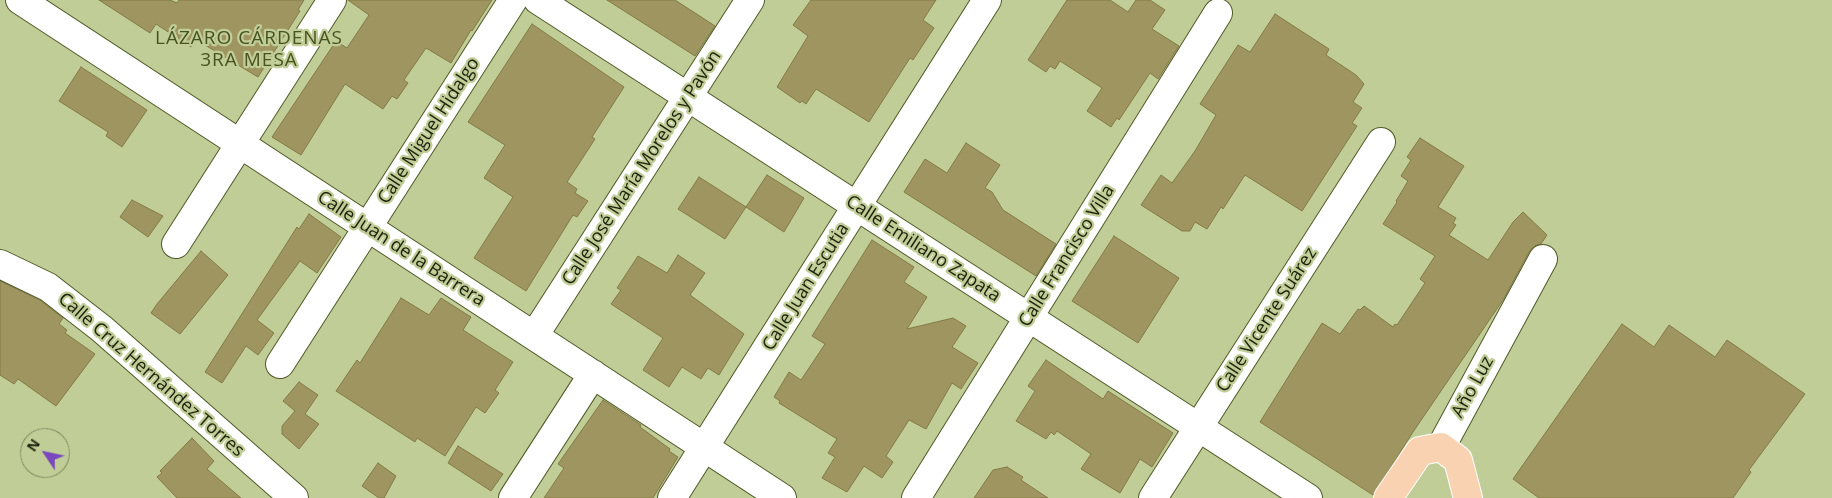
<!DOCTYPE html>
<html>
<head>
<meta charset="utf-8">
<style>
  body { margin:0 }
  #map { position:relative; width:1832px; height:498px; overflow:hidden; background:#c0cd97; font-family:"Open Sans",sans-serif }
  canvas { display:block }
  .north { position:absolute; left:20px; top:428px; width:50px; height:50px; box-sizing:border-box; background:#c0cd97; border:1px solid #7f885f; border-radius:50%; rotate:304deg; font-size:14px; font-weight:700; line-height:20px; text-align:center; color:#1d210c }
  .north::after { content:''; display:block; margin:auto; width:18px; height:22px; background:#7947be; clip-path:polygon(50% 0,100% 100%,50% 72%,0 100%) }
</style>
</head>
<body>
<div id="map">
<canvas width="1832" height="498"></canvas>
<div class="north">N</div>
</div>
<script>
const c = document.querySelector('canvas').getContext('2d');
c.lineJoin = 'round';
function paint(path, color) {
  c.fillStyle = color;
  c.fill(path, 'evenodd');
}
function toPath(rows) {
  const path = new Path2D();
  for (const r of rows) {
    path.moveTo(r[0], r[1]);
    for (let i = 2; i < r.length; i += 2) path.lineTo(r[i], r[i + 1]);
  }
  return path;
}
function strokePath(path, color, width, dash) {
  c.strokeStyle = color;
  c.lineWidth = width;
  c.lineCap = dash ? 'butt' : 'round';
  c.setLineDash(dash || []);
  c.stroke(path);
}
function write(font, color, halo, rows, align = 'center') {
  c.font = font + ' "Open Sans",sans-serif';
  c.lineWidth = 4.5;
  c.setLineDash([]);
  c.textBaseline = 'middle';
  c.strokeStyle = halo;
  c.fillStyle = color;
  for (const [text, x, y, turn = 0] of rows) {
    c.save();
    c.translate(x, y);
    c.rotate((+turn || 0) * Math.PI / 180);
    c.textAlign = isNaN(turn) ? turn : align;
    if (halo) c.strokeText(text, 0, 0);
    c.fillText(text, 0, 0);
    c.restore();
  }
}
const building = toPath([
  [99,0,170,0,177,3,179,0,304,0,298,10,300,11,258,77,195,39,191,47,156,24,150,33,99,0],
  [348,0,492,0,472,31,471,30,451,63,426,48,404,80,408,83,397,99,392,96,383,109,345,84,301,155,272,137,336,41,347,48,369,15,348,0],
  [607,0,675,0,715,26,695,56,607,0],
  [811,0,936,0,923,20,934,28,913,60,910,58,869,122,816,89,806,104,802,101,800,103,777,87,808,36,793,25,811,0],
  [1067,0,1110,0,1128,12,1136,0,1150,0,1165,10,1152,29,1179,46,1158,79,1150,73,1119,120,1117,118,1111,127,1087,111,1102,88,1060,61,1055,69,1050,66,1046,72,1028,60,1067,0],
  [1275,14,1329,49,1326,55,1356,75,1364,84,1353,102,1362,108,1352,123,1357,126,1302,211,1245,175,1223,209,1221,207,1207,229,1195,222,1190,231,1182,231,1141,205,1161,175,1172,183,1195,151,1216,115,1200,104,1238,45,1250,52,1275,14],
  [532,24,624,87,592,137,595,139,567,182,577,189,575,193,588,201,577,217,573,215,526,291,474,258,513,197,484,178,505,145,468,122,532,24],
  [81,67,147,110,122,147,106,136,108,132,59,101,81,67],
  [1420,138,1464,166,1438,207,1456,218,1453,223,1456,225,1449,235,1488,260,1513,222,1523,212,1547,235,1541,244,1534,246,1529,252,1503,300,1413,432,1373,495,1260,422,1322,323,1340,334,1358,309,1360,310,1364,306,1393,327,1395,324,1397,325,1425,283,1420,279,1435,256,1383,224,1397,202,1396,201,1408,181,1401,176,1411,160,1407,157,1420,138],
  [966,143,1000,165,985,188,992,192,1003,210,1056,244,1036,276,904,192,925,159,947,173,966,143],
  [767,175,804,198,784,232,746,207,767,175],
  [699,177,746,207,725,239,678,209,699,177],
  [132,200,163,216,148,237,120,217,132,200],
  [309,214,341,237,317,273,300,261,257,320,274,333,258,355,246,346,222,383,205,372,297,227,299,229,309,214],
  [1114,236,1179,278,1138,343,1072,301,1114,236],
  [872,240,914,267,904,282,927,297,907,329,953,318,966,326,952,347,978,363,961,389,952,383,926,429,909,420,886,456,893,462,882,478,864,466,847,492,822,478,835,457,828,453,837,439,779,403,780,401,774,397,789,372,801,380,825,344,812,336,872,240],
  [201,251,228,275,180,334,151,313,157,304,201,251],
  [678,255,705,273,690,295,744,334,719,375,708,368,701,379,682,367,669,387,643,370,663,338,611,304,621,290,617,288,638,256,667,273,678,255],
  [0,281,40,300,63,318,59,324,67,330,65,333,95,354,56,406,18,379,14,384,0,375,0,281],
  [401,298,429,315,441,298,471,317,463,330,513,362,495,390,499,393,485,413,476,407,445,456,417,438,415,442,336,391,357,360,360,363,401,298],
  [1622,324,1654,347,1669,325,1715,357,1727,340,1805,394,1749,470,1751,472,1733,498,1539,498,1513,479,1622,324],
  [1046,360,1103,399,1108,391,1173,433,1152,467,1140,459,1120,493,1081,469,1091,454,1057,431,1054,435,1051,432,1046,439,1016,421,1035,391,1028,386,1046,360],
  [299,382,318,395,305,414,319,424,299,449,282,434,282,426,295,411,283,401,299,382],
  [603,400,641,425,640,427,670,449,669,451,678,457,653,498,544,498,564,468,558,464,603,400],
  [192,438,214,461,207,469,241,498,177,498,157,477,162,473,160,471,192,438],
  [458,446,503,474,491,491,448,463,458,446],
  [378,463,396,476,384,498,379,498,362,486,378,463],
  [1007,467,1023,477,1021,480,1048,498,974,498,993,470,1007,467]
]);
paint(building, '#9f9560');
strokePath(building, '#837a45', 1);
const minor = toPath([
  [20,0,782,498],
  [538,0,1308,498],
  [176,244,332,0],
  [0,264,48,287,102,329,294,498],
  [534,336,750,0],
  [280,364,513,0],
  [1441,447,1543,259],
  [513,498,593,374],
  [672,498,987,0],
  [916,498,1218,13],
  [1153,498,1381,142]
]);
const major = toPath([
  [1388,498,1420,451,1441,447,1458,460,1468,498]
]);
strokePath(minor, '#505a28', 30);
strokePath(major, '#fff', 30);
strokePath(minor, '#fff', 28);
strokePath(major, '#f9d2b2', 28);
write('18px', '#1d210c', '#c0cd97', [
  ["Calle Miguel Hidalgo",429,131,-57],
  ["Calle José María Morelos y Pavón",642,168,-57],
  ["Calle Juan de la Barrera",401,249,33],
  ["Calle Emiliano Zapata",923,249,33],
  ["Calle Francisco Villa",1067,256,-58],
  ["Calle Juan Escutia",806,287,-58],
  ["Calle Vicente Suárez",1267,320,-57],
  ["Calle Cruz Hernández Torres",151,375,41],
  ["Año Luz",1473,387,-61]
]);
c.letterSpacing = '1px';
write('19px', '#495321', '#c0cd97', [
  ["LÁZARO CÁRDENAS",249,39],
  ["3RA MESA",249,61]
]);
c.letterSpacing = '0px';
</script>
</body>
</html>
